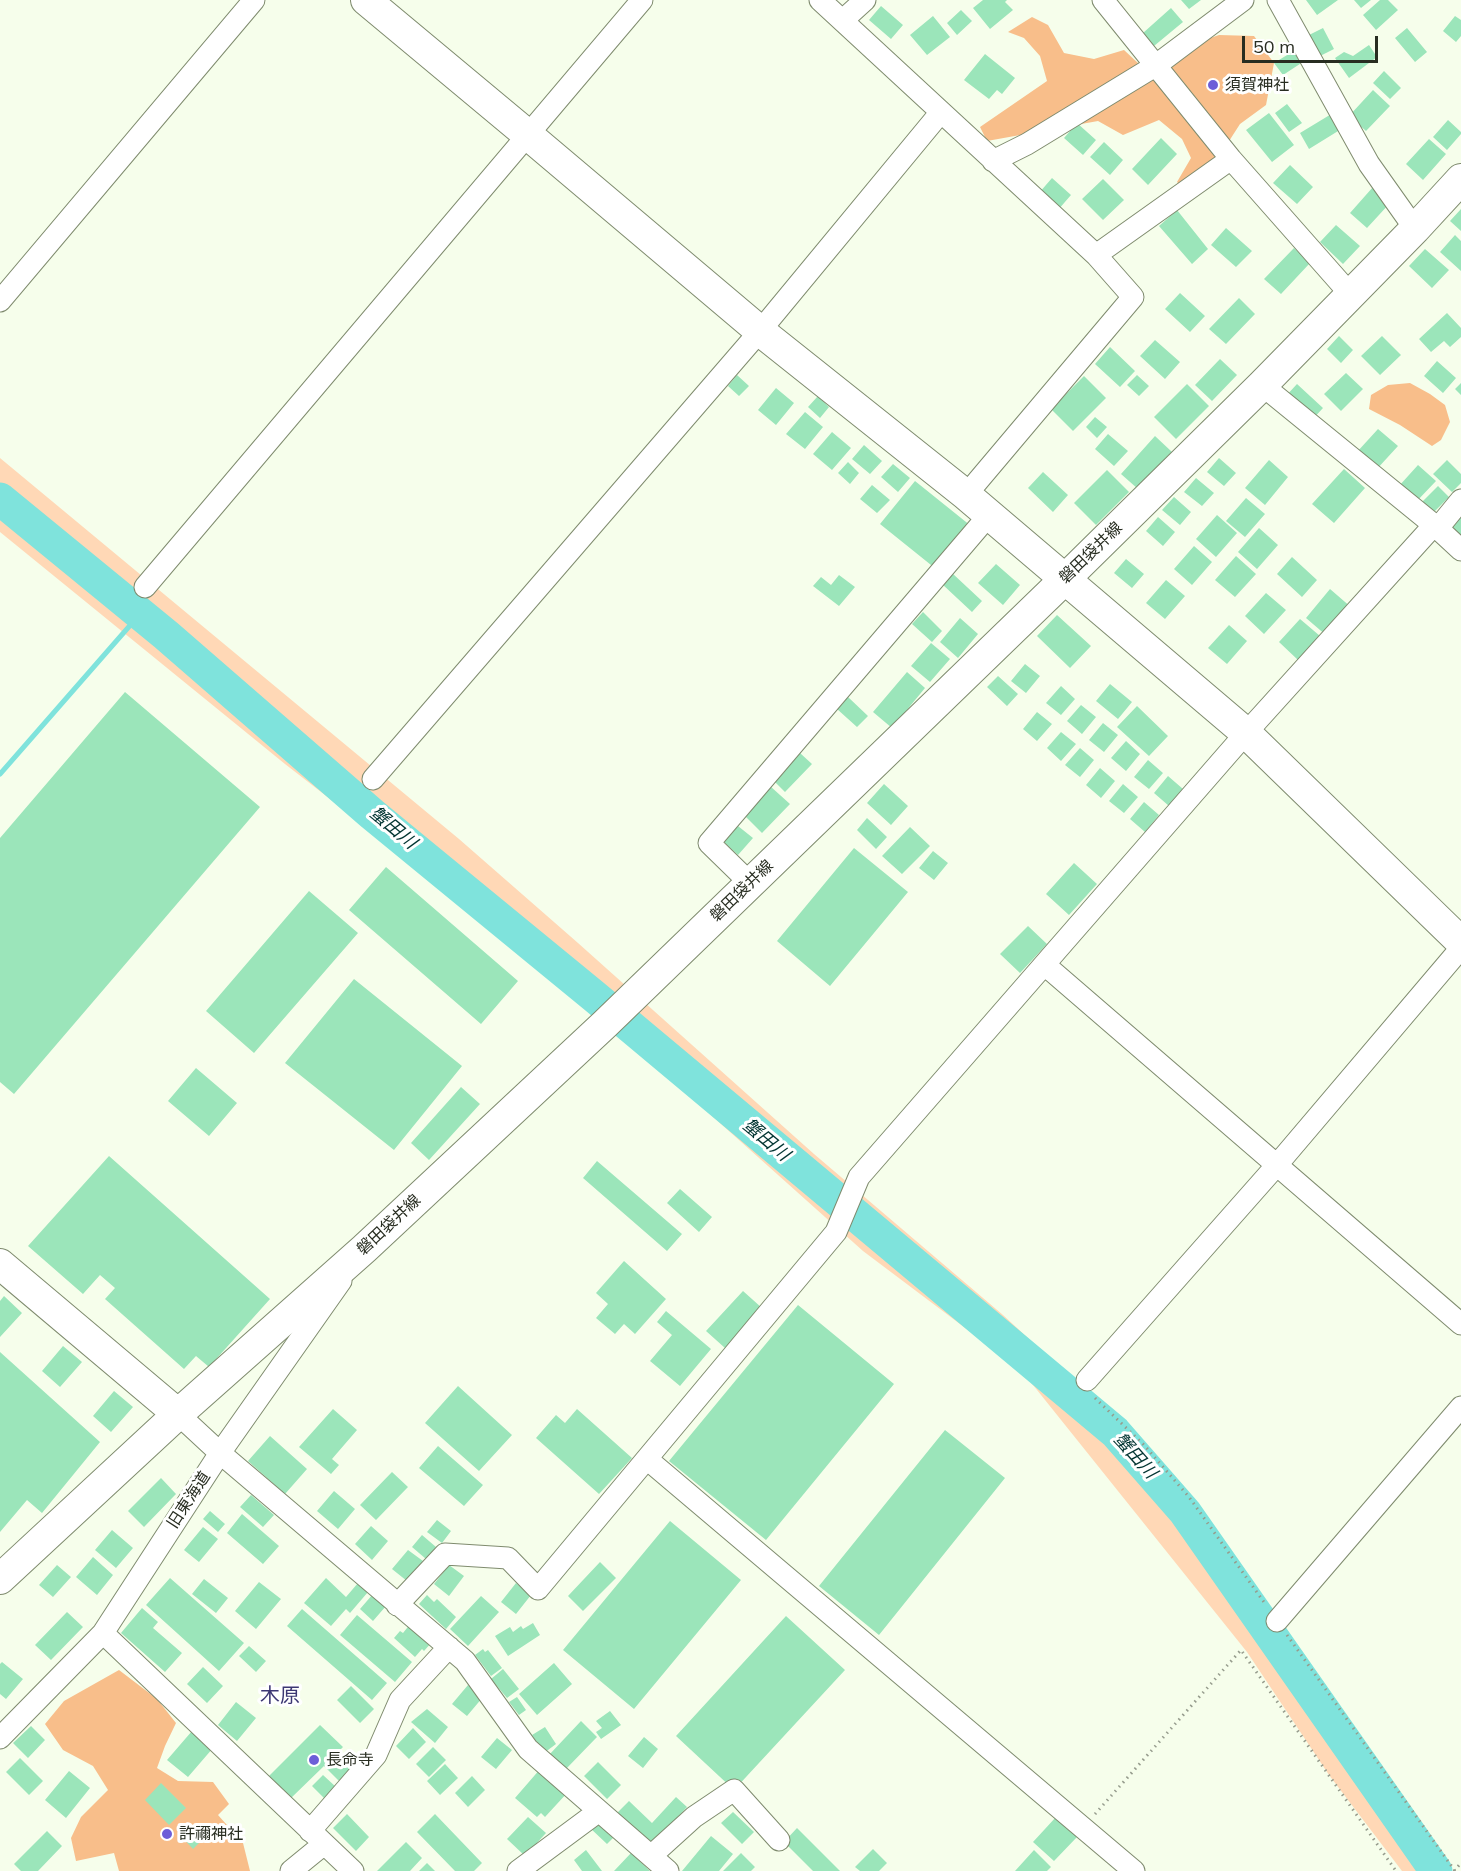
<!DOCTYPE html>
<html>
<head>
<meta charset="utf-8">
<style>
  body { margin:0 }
  #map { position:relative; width:1461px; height:1871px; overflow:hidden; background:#f6feeb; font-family:Mulish,sans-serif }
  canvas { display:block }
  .scale { position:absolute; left:1242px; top:36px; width:136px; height:27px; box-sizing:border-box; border:3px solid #282d21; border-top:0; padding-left:8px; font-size:18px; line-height:21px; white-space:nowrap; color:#282d21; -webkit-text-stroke:4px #fff; paint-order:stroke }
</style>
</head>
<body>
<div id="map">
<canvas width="1461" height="1871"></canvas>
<div class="scale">50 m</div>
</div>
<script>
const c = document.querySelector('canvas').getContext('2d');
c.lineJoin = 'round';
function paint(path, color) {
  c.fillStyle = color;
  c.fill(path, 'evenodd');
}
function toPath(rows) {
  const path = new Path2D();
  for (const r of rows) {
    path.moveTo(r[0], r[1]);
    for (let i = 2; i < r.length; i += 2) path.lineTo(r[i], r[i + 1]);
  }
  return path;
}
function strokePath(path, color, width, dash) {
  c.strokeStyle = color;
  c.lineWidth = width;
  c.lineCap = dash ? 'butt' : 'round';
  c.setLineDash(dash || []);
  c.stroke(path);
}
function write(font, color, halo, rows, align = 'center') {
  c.font = font + ' Mulish,"Noto Sans JP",sans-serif';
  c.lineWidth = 6;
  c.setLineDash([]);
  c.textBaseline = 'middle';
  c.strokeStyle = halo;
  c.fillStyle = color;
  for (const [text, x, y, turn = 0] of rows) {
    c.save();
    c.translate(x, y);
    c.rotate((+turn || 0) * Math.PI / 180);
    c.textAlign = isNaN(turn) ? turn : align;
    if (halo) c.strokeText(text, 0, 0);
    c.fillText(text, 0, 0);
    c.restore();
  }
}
paint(toPath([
  [0,458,459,839,578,943,814,1154,1003,1315,1147,1448,1252,1588,1351,1726,1427,1840,1450,1871,1402,1871,1329,1775,1247,1652,1021,1370,863,1251,540,962,285,764,0,532]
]), '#ffd8b6');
paint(toPath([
  [1032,17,1048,25,1064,53,1094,59,1124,50,1138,63,1219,35,1254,36,1274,63,1266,105,1240,124,1206,177,1186,191,1177,182,1191,158,1182,139,1159,120,1123,135,1098,121,987,141,980,127,1047,81,1040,56,1024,38,1008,32],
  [1410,383,1430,394,1445,405,1450,422,1441,440,1432,446,1400,425,1369,409,1371,395,1388,385],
  [119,1670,157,1699,176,1723,165,1746,157,1768,178,1781,213,1782,229,1804,218,1815,243,1843,250,1871,119,1871,114,1853,76,1861,71,1838,81,1817,108,1790,93,1766,63,1750,45,1724,64,1701]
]), '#f8be8a');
strokePath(toPath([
  [0,774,140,614]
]), '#7fe3dc', 5);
strokePath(toPath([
  [0,499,166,635,372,814,595,997,1115,1432,1185,1512,1436,1871]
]), '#7fe3dc', 33);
paint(toPath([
  [983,0,1007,0,1005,2,1013,10,990,29,973,8],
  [1181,0,1201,0,1189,9],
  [1306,0,1338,0,1317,15],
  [1354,0,1371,0,1361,8],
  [1380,0,1388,0,1398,10,1376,30,1363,15],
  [881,6,903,25,891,39,869,20],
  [1171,8,1183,22,1154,46,1143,33],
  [961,10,972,21,957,35,947,23],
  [933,16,950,37,927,55,910,35],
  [1455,16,1461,20,1461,36,1456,42,1443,31],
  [1323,28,1334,49,1320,56,1309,35],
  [1407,28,1427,52,1415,62,1395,38],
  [1369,45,1377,57,1349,78,1335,58,1344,52,1353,56],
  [1297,49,1306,60,1283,75,1274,63],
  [985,54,1015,78,1002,94,997,90,989,99,964,80],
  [1384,71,1401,88,1390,99,1373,83],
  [1373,90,1390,106,1366,131,1349,116],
  [1287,104,1302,123,1289,132,1275,113],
  [1269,113,1294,145,1272,162,1246,130],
  [1333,113,1343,128,1309,149,1300,133],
  [1448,120,1461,132,1461,134,1447,150,1433,137],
  [1077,123,1096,140,1083,155,1064,138],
  [1161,138,1177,154,1148,185,1132,169],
  [1429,139,1446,154,1423,180,1406,164],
  [1104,142,1123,160,1110,175,1090,157],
  [1290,165,1313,187,1297,204,1273,183],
  [1052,178,1071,195,1058,210,1039,193],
  [1103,179,1124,200,1103,220,1082,199],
  [1373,187,1390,203,1367,228,1350,213],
  [1461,209,1461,231,1450,221],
  [1177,210,1208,249,1192,264,1159,226],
  [1336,225,1360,246,1343,264,1320,242],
  [1226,228,1252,251,1236,267,1211,245],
  [1455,235,1461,241,1461,271,1440,252],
  [1294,248,1310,263,1281,294,1264,279],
  [1425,249,1449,270,1432,288,1409,266],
  [1180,293,1205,316,1190,332,1165,309],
  [1239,298,1255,314,1226,344,1209,329],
  [1447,313,1461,328,1461,337,1450,347,1444,341,1431,352,1419,339],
  [1339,336,1353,350,1341,363,1327,349],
  [1382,336,1401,355,1380,375,1361,356],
  [1155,340,1180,362,1165,379,1140,356],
  [1110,347,1135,371,1120,387,1095,364],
  [1220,359,1237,375,1212,401,1195,385],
  [1437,361,1456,378,1443,393,1424,376],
  [1346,373,1363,389,1341,411,1324,394],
  [737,375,749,386,739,396,728,386],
  [1137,375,1149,386,1139,396,1127,385],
  [1084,376,1106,398,1073,431,1051,409],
  [1461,383,1461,395,1455,389],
  [1187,384,1209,406,1176,439,1154,417],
  [1297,384,1323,408,1311,421,1285,397],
  [776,388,794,403,776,425,758,410],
  [818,396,829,407,820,418,808,407],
  [805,412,823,427,805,449,786,434],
  [1095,417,1107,427,1097,438,1086,427],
  [1378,429,1398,446,1376,470,1357,452],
  [832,432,851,448,832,470,813,454],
  [1108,434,1128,451,1114,466,1095,449],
  [1155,436,1172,452,1138,489,1121,474],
  [864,445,882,461,870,474,852,459],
  [1219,458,1236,473,1224,486,1207,472],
  [1269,460,1288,477,1265,505,1245,488],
  [1447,460,1461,474,1461,483,1452,492,1433,474],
  [848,462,859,473,850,484,838,473],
  [893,464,910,478,898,492,881,477],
  [1418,465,1436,481,1416,502,1399,486],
  [1344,469,1365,488,1334,523,1312,504],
  [1107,470,1129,492,1096,525,1074,503],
  [1043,472,1068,495,1053,512,1028,488],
  [1196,478,1214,493,1202,506,1184,492],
  [915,481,971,526,936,569,880,524],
  [872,485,890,500,877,513,860,499],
  [1438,486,1449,497,1433,513,1422,502],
  [1174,497,1191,512,1180,525,1162,510],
  [1246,498,1265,514,1245,537,1226,521],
  [1461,513,1461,537,1449,527],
  [1217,515,1237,533,1216,557,1196,539],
  [1158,517,1175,532,1163,546,1146,531],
  [1259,528,1278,545,1257,569,1238,552],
  [1194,546,1212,562,1192,585,1174,569],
  [1236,556,1256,574,1235,597,1215,580],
  [1292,557,1317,580,1302,597,1277,574],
  [1126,559,1144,574,1132,588,1114,573],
  [996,564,1020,585,1003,605,978,583],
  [952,573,982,601,972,612,942,584],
  [839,575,855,587,839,606,813,586,821,577,831,585],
  [1166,580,1185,596,1165,619,1146,603],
  [1330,589,1352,608,1327,636,1306,618],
  [1266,593,1286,610,1264,634,1245,616],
  [923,612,942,631,932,642,912,624],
  [1057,615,1091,646,1070,668,1037,636],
  [960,618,978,634,958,658,940,642],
  [1300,619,1320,636,1298,660,1279,642],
  [1229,625,1247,641,1227,664,1208,648],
  [931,643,950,659,930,682,911,666],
  [1025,664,1040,676,1026,693,1011,681],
  [907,672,925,688,892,728,873,712],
  [998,676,1018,694,1007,706,987,687],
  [1110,684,1132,702,1118,719,1096,701],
  [1061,686,1075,699,1061,715,1046,703],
  [125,692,260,807,14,1094,0,1082,0,838],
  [848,697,868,716,857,727,837,709],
  [1081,705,1096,717,1082,734,1067,721],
  [1137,706,1168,736,1149,756,1117,727],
  [1037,712,1052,724,1037,741,1023,729],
  [1103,723,1118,735,1104,752,1089,740],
  [1061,732,1076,744,1061,761,1047,748],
  [1126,741,1140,754,1126,771,1111,758],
  [1080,748,1094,760,1080,777,1065,765],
  [800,753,812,764,785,792,773,780],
  [1148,760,1163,773,1149,789,1134,777],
  [1100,768,1115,781,1101,798,1086,785],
  [1168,776,1183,789,1169,806,1154,793],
  [884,784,908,806,891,825,867,803],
  [1123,784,1138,797,1124,813,1109,801],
  [770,786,790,804,762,833,743,814],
  [1144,802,1159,815,1145,832,1130,819],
  [867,818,887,837,876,849,857,830],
  [738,826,753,838,738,855,724,842],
  [910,827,930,846,902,874,882,856],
  [854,848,908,892,830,986,777,941],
  [933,851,948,863,934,880,919,868],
  [1074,863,1097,884,1069,915,1046,894],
  [386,867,518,981,481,1024,349,910],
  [309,891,358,933,254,1053,206,1011],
  [1028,926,1047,944,1020,973,1000,954],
  [354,979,462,1066,394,1150,285,1063],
  [196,1068,237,1103,209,1136,168,1101],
  [461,1087,480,1104,429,1160,411,1143],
  [109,1156,270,1299,209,1367,196,1356,184,1369,105,1299,115,1288,100,1275,83,1294,28,1246],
  [597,1161,682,1234,667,1251,583,1178],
  [680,1189,712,1217,699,1232,667,1203],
  [624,1261,666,1299,635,1334,624,1324,615,1334,596,1318,608,1304,596,1293],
  [743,1291,762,1308,725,1348,706,1331],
  [4,1296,22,1313,0,1337,0,1301],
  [798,1305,894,1384,766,1540,669,1461],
  [666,1311,711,1349,680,1386,650,1361,672,1335,657,1322],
  [63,1346,82,1362,60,1387,42,1371],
  [0,1352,100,1442,42,1513,27,1500,0,1532],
  [458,1386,512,1435,479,1471,425,1423],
  [114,1391,133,1407,111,1432,93,1416],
  [333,1409,357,1430,332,1459,339,1465,331,1474,299,1447],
  [577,1409,632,1458,599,1494,536,1438,556,1415,565,1423],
  [945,1430,1005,1478,879,1635,819,1586],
  [270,1436,307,1469,285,1494,248,1461],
  [438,1446,483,1485,464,1506,419,1468],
  [392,1472,408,1487,376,1520,360,1505],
  [161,1478,176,1494,144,1527,128,1511],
  [334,1491,355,1509,338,1529,317,1511],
  [251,1495,274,1515,263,1527,240,1507],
  [210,1511,225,1524,218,1532,203,1519],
  [242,1514,279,1546,263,1564,227,1533],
  [437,1520,451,1531,442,1543,427,1532],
  [670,1521,741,1580,634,1709,563,1650],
  [371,1526,388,1541,372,1560,355,1544],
  [203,1527,218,1539,199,1562,184,1550],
  [112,1530,133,1548,116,1568,95,1550],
  [422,1535,436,1547,426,1559,412,1547],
  [408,1550,423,1561,407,1581,392,1569],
  [93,1557,113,1575,97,1595,76,1577],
  [600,1562,616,1578,583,1611,568,1596],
  [57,1565,71,1577,53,1597,39,1585],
  [449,1565,464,1576,449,1596,434,1584],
  [170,1578,244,1643,219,1671,146,1605],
  [326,1578,346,1597,358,1583,368,1592,350,1613,346,1609,331,1626,304,1603],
  [204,1579,228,1598,216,1613,192,1594],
  [259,1582,281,1599,256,1629,235,1611],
  [516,1583,531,1595,516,1614,501,1602],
  [373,1594,386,1606,373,1621,360,1609],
  [427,1595,434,1602,437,1599,456,1617,446,1629,419,1604],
  [481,1596,499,1612,468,1646,450,1629],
  [142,1608,158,1622,153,1628,182,1653,165,1672,121,1633],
  [302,1609,387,1683,372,1700,287,1626],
  [67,1612,83,1627,51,1660,35,1645],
  [357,1615,412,1662,395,1682,340,1635],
  [786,1616,845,1670,734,1790,676,1736],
  [411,1623,432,1642,424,1651,422,1649,415,1657,394,1638,400,1631,403,1633],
  [533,1623,540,1635,508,1656,495,1636,510,1627,513,1632,521,1626,523,1629],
  [249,1646,266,1661,256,1672,239,1656],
  [483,1649,485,1652,488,1650,502,1668,491,1676,475,1655],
  [2,1662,23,1679,6,1699,0,1694,0,1664],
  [554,1663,572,1684,537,1715,519,1694],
  [203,1667,223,1686,207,1703,187,1684],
  [503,1669,519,1689,507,1698,491,1679],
  [468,1685,483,1697,467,1716,452,1704],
  [351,1686,374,1709,360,1723,337,1700],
  [517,1697,526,1710,519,1715,509,1702],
  [236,1702,256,1718,237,1741,218,1725],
  [427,1709,448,1727,435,1743,411,1722],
  [610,1711,621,1725,601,1739,596,1732,602,1728,596,1721],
  [581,1721,597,1737,565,1770,549,1755],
  [320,1725,343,1747,336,1754,355,1771,341,1783,324,1766,289,1800,267,1778],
  [31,1726,45,1740,28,1758,13,1743],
  [545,1727,556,1744,544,1753,532,1735],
  [413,1728,426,1742,409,1759,396,1746],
  [192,1731,213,1748,188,1777,167,1760],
  [644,1737,658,1749,643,1768,628,1756],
  [497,1738,512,1750,496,1769,481,1757],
  [433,1747,446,1760,429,1777,416,1764],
  [20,1758,43,1781,29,1795,6,1772],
  [598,1762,621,1785,607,1799,584,1776],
  [445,1764,458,1778,440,1795,427,1781],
  [541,1768,568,1792,545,1817,541,1813,537,1817,515,1798],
  [69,1771,90,1788,66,1818,45,1800],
  [323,1775,336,1787,325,1799,312,1786],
  [472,1776,485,1790,468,1807,455,1793],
  [161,1783,186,1808,169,1825,145,1800],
  [676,1797,687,1807,651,1846,617,1813,629,1801,652,1823],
  [733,1812,754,1832,742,1844,721,1823],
  [347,1814,369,1837,356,1851,333,1828],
  [435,1814,482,1863,474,1871,455,1871,417,1832],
  [528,1817,546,1833,525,1856,507,1839],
  [1056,1817,1077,1837,1054,1861,1033,1842],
  [597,1819,615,1836,607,1844,589,1827],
  [190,1826,202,1840,193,1849,180,1835],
  [797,1828,840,1871,813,1871,784,1842],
  [47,1831,62,1846,38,1871,21,1871,14,1864],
  [711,1836,733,1854,719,1871,682,1871],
  [406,1842,422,1858,410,1871,377,1871],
  [873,1849,887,1863,879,1871,860,1871,855,1867],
  [586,1850,602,1871,582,1871,574,1860],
  [1034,1850,1051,1867,1047,1871,1015,1871],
  [631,1853,650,1871,614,1871],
  [741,1853,755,1867,751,1871,723,1871],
  [427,1863,435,1871,419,1871]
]), '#9be5ba');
const street = toPath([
  [820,0,1096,255,1133,297,966,495],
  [1103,0,1231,159,1351,295],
  [1278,0,1369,164,1415,229],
  [843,20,865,0],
  [993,161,1027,144,1155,66,1243,0],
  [1096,255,1231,159],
  [0,301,254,0],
  [1262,385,1434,525,1461,550],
  [1438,528,1461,500],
  [145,587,642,0],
  [373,779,760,331,941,112],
  [750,883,709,843,989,515],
  [1045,965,1461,1324],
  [1087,1380,1276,1166,1461,948],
  [178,1414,220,1453,465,1661,528,1749,668,1871],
  [647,1459,1134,1871],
  [397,1605,445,1554,508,1558,538,1589,836,1232,859,1177,1246,733,1434,525],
  [1277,1621,1461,1407],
  [103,1633,353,1871],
  [0,1738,103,1633,220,1453,341,1281],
  [310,1831,376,1755,400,1700,449,1647],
  [651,1856,694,1817,734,1790,779,1840],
  [291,1871,324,1844],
  [518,1871,599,1811]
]);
const secondary = toPath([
  [366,0,528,135,760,331,966,495,1246,733,1461,942],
  [0,1264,178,1414],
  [0,1579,178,1414,364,1249,605,1024,1065,579,1262,385,1415,229,1461,179]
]);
strokePath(street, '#7f8b6e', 23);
strokePath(secondary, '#7f8b6e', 32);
strokePath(toPath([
  [1095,1398,1144,1445,1189,1497,1266,1605],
  [1287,1635,1455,1871],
  [1095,1814,1241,1650,1396,1871],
  [1454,1871,1461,1863]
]), '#969c8d', 3, [1.5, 4.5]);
strokePath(street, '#fff', 21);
strokePath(secondary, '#fff', 30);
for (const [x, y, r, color] of [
  [1213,85,6,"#6d5ed8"],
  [314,1760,6,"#6d5ed8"],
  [167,1834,6,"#6d5ed8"]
]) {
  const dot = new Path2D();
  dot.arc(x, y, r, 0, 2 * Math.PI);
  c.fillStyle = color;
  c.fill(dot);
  strokePath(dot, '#fff', 2);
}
write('16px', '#282d21', '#fff', [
  ["須賀神社",1225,85],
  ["長命寺",326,1760],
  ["許禰神社",179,1834]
], 'left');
write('16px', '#282d21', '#fff', [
  ["磐田袋井線",1091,553,-44],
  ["磐田袋井線",742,891,-44],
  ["磐田袋井線",389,1225,-43],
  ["旧東海道",189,1500,-57]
]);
write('italic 18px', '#013431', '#fff', [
  ["蟹田川",393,828,40],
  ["蟹田川",766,1140,40],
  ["蟹田川",1135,1456,48]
]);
write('20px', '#3c3773', '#fff', [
  ["木原",280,1696]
]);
</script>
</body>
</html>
